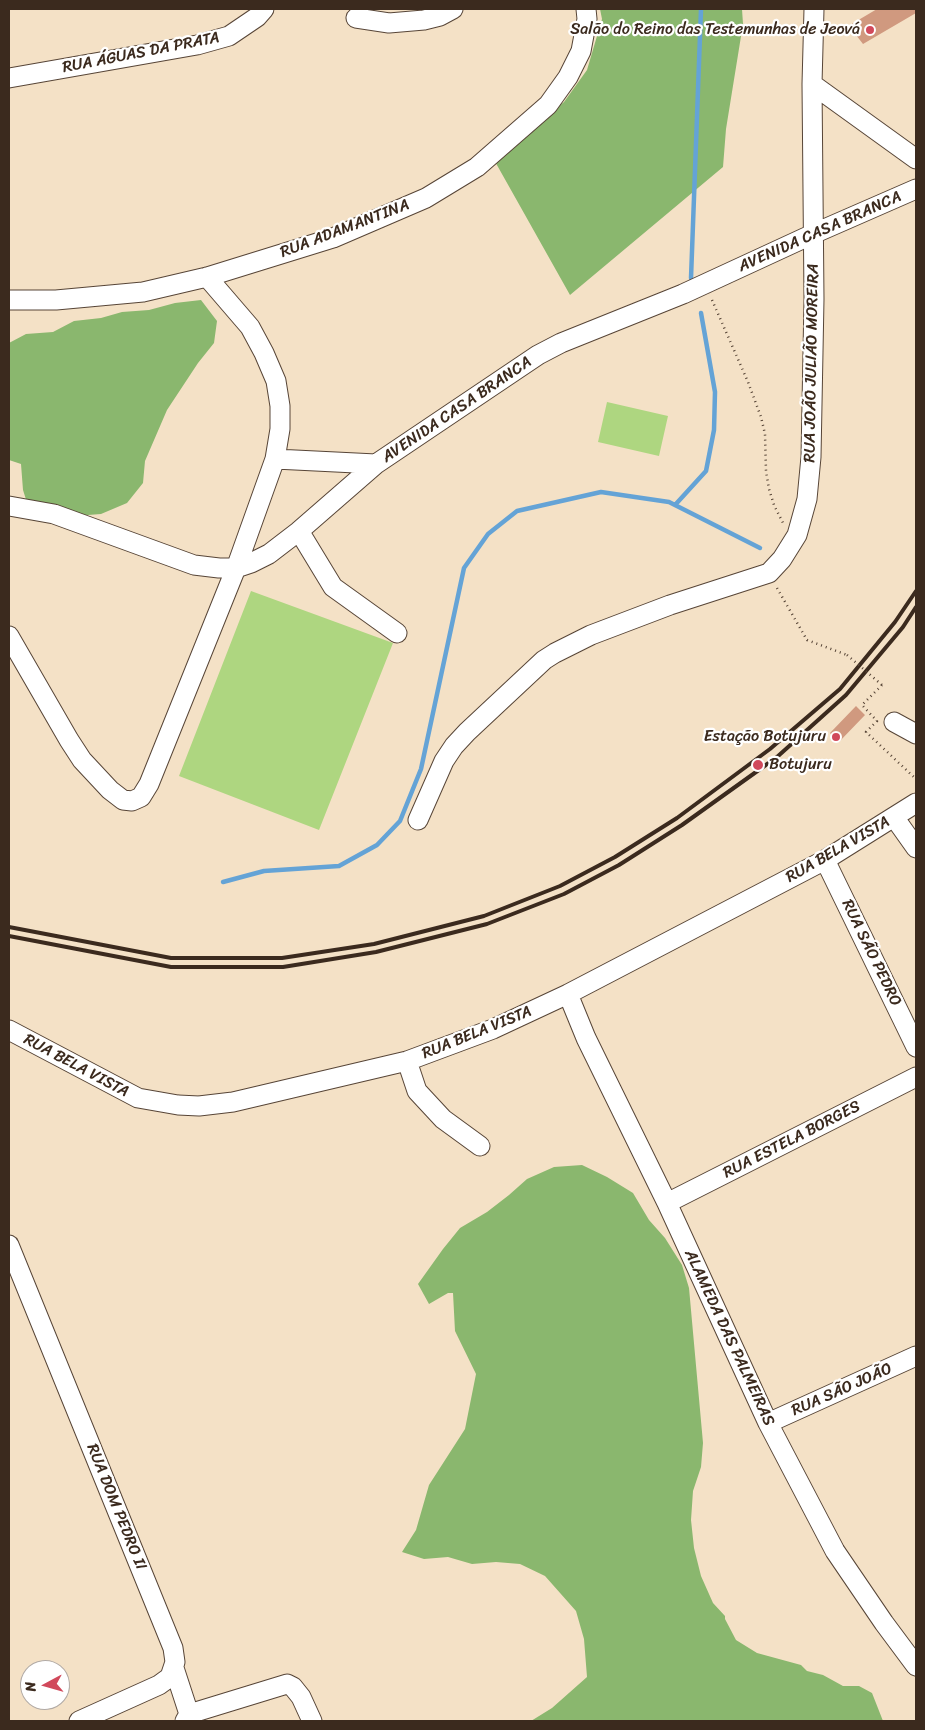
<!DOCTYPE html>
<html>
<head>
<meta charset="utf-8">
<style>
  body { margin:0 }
  #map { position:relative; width:925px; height:1730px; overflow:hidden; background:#f4e1c6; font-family:Sriracha,sans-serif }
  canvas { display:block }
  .frame { position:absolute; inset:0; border:10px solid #3b2a1e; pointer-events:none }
  .north { position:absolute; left:20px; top:1660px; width:50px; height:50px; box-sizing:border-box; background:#fff; border:1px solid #b1aaa5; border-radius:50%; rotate:264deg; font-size:14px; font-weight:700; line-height:20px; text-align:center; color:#3b2a1e }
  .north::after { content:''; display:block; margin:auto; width:18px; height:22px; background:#d1495b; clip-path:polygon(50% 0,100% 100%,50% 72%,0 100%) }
</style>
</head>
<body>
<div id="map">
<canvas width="925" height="1730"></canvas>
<div class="frame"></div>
<div class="north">N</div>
</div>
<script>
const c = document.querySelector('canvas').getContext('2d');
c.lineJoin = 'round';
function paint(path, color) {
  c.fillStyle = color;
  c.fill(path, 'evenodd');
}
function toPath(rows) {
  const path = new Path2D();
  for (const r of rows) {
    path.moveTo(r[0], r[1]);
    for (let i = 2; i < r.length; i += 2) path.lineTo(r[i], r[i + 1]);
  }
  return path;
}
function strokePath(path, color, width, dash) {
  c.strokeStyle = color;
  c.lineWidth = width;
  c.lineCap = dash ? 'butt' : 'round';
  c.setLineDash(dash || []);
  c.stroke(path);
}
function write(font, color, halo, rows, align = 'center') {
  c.font = font + ' Sriracha,sans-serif';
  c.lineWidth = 4.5;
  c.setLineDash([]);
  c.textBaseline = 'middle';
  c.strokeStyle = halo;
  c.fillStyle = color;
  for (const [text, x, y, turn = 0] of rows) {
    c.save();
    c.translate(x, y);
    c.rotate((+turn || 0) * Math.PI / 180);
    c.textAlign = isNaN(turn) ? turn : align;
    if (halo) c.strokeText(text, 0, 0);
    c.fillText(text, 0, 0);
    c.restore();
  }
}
paint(toPath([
  [607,402,668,416,659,456,598,442],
  [251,591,393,643,319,830,179,776]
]), '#aed680');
paint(toPath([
  [600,9,742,9,743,24,726,129,723,167,570,295,493,158,564,102,587,70,602,19],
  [201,300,217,321,214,343,198,363,167,410,145,461,143,483,127,503,101,514,75,516,30,512,23,490,21,464,9,460,9,343,26,334,53,332,74,321,101,318,122,312,149,310,175,303],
  [582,1165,607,1177,633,1193,649,1220,665,1238,682,1265,689,1288,703,1443,701,1467,693,1491,691,1520,694,1548,701,1576,713,1603,725,1616,725,1619,736,1640,757,1653,801,1665,807,1671,823,1675,843,1686,859,1686,872,1693,883,1721,531,1721,552,1708,587,1677,584,1639,576,1611,545,1576,520,1564,496,1562,472,1564,448,1557,424,1559,402,1552,416,1530,429,1485,465,1429,476,1374,455,1331,453,1293,448,1293,429,1304,418,1284,443,1249,460,1228,487,1212,509,1195,527,1179,554,1167]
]), '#8ab76e');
strokePath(toPath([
  [691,278,701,9],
  [675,505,706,471,714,430,715,392,701,313],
  [223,882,264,871,339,866,377,845,400,821,421,769,464,568,488,534,517,511,601,492,669,502,760,548]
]), '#64a3d6', 4.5);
paint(toPath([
  [877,9,916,9,916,13,863,44,856,35,850,25],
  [856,706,865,715,839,742,830,733]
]), '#d0997f');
const minor = toPath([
  [356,18,389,23,424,20,440,16,453,9],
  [9,78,197,45,229,36,257,17,264,9],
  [812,84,916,159],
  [9,300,56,300,143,292,207,277,333,238,426,198,477,167,548,105,568,77,581,51,587,19,586,9],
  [275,459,376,464],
  [9,506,54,514,194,565,219,568,236,568,251,563,269,554,299,531,376,464,538,355,561,343,683,294,813,234,916,189],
  [299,531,333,587,397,633],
  [9,636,69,740,82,760,110,790,123,800,132,801,141,797,149,784,236,568,275,459,280,429,280,406,276,381,264,353,250,327,207,277],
  [894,722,916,734],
  [894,817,916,848],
  [418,820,444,761,454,746,467,732,544,660,555,653,591,635,670,605,769,573,782,559,797,535,807,499,811,457,814,299,812,84,814,9],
  [825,860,916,1047],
  [568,994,586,1038,667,1203,768,1423,835,1551,884,1623,916,1666],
  [9,1030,138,1098,178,1105,199,1106,233,1102,407,1061,493,1029,568,994,825,860,916,803],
  [407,1061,417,1091,443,1119,480,1146],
  [667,1203,916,1077],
  [9,1245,173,1648,175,1662,170,1677,159,1685,79,1721],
  [768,1423,916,1356],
  [174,1668,189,1714,185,1721],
  [189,1714,287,1684,293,1687,301,1697,312,1721]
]);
strokePath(minor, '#574537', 21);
strokePath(toPath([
  [712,300,748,382,761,417,765,434,766,471,769,489,774,505,783,523],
  [777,588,807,640,847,655],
  [882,685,862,705,877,721,866,732,916,779]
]), '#574537', 2.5, [1, 4]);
strokePath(minor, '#fff', 19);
strokePath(toPath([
  [9,927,171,958,282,958,374,944,484,916,560,886,615,857,677,818,770,749,840,689,895,622,916,591],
  [9,936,171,967,283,967,376,952,487,924,564,894,619,865,682,825,777,757,846,695,903,627,916,607]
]), '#3b2a1e', 4);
strokePath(toPath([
  [847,655,882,685]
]), '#574537', 2.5, [1, 4]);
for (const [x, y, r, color] of [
  [870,30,5,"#d1495b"],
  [836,737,5,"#d1495b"],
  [758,765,6,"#d1495b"]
]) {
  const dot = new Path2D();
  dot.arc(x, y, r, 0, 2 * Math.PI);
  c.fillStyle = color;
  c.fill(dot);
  strokePath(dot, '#fff', 2);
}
write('16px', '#3b2a1e', '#fff', [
  ["Salão do Reino das Testemunhas de Jeová",860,30],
  ["Estação Botujuru",826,737],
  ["Botujuru",769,765,"left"]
], 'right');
write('16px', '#3b2a1e', '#fff', [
  ["RUA ÁGUAS DA PRATA",141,53,-11],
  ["RUA ADAMANTINA",345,229,-21],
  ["AVENIDA CASA BRANCA",820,232,-24],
  ["RUA JOÃO JULIÃO MOREIRA",812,363,-89],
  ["AVENIDA CASA BRANCA",457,410,-34],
  ["RUA BELA VISTA",838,850,-30],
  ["RUA SÃO PEDRO",871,953,64],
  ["RUA BELA VISTA",477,1033,-22],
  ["RUA BELA VISTA",76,1066,28],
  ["RUA ESTELA BORGES",792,1140,-27],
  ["ALAMEDA DAS PALMEIRAS",729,1338,65],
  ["RUA SÃO JOÃO",842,1390,-24],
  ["RUA DOM PEDRO II",116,1507,68]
]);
</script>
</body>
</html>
